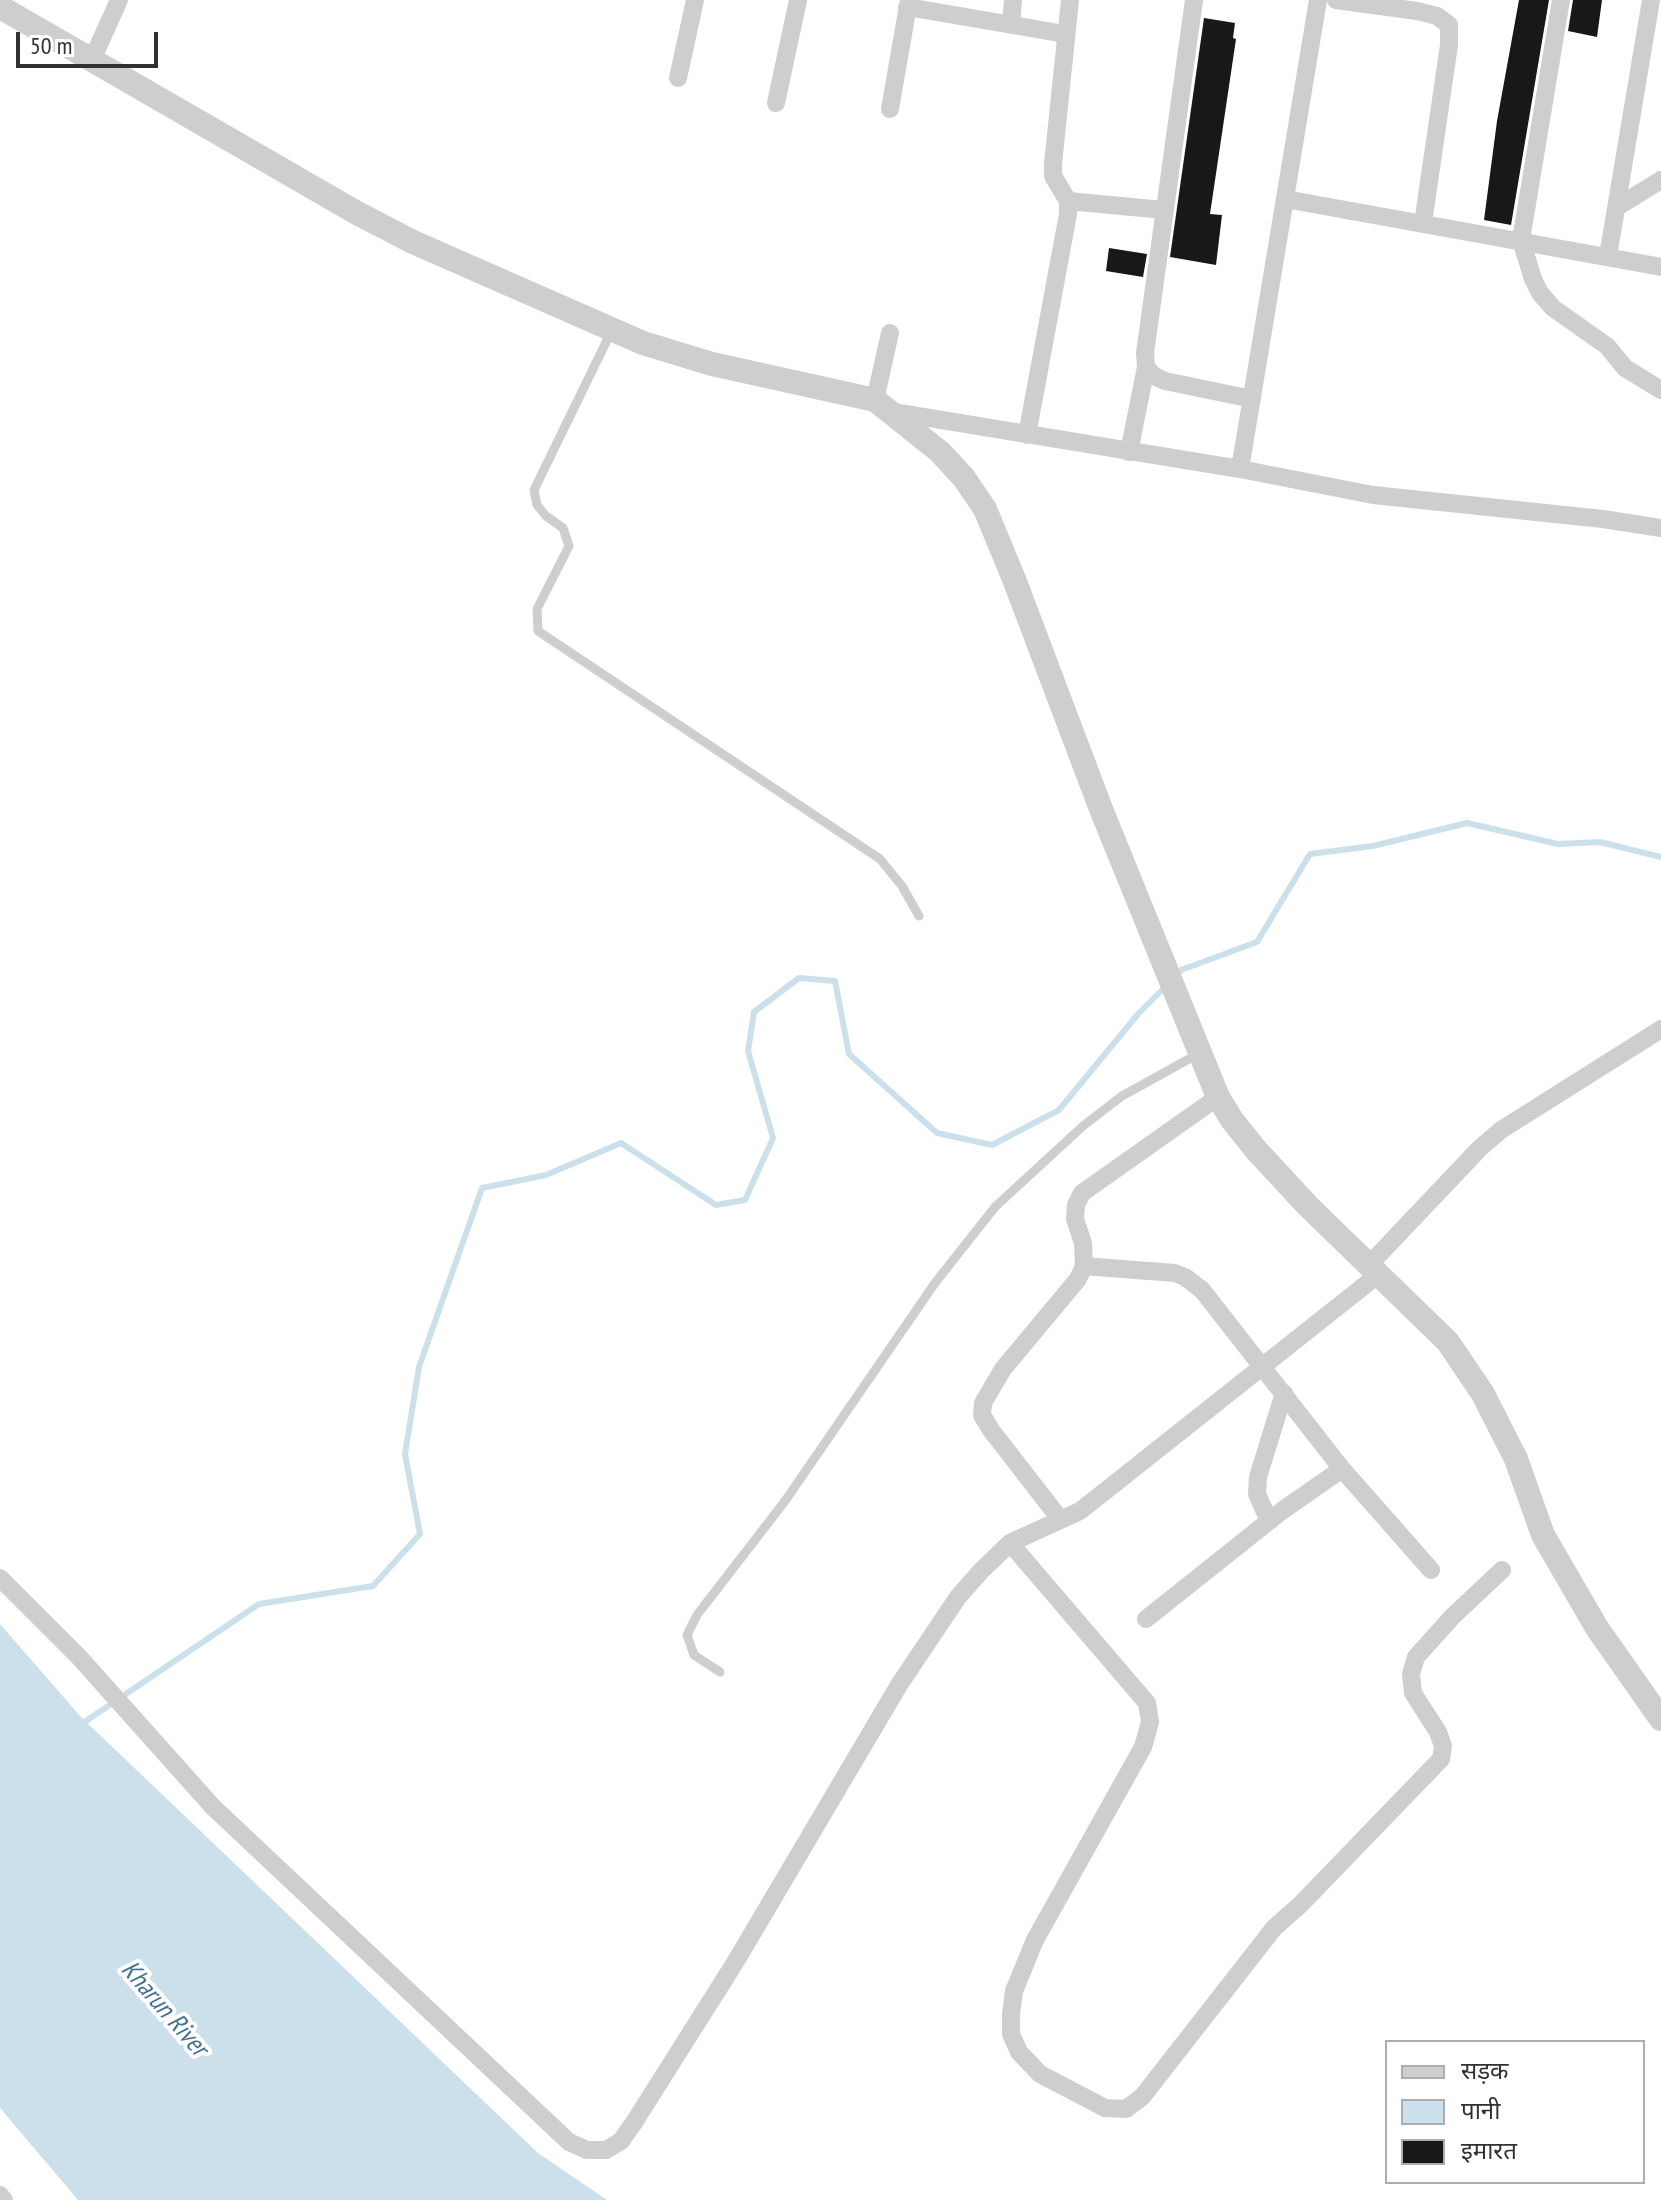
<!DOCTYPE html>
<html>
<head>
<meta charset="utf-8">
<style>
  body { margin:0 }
  #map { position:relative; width:1661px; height:2200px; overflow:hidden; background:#fff; font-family:"PT Sans Narrow","Noto Sans Devanagari",sans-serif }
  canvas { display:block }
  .legend { position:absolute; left:1385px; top:2040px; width:260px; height:144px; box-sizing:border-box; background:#fff; border:2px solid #adadad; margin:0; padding:10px 14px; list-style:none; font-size:24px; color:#313131 }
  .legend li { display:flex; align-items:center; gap:16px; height:40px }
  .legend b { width:40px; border:2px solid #adadad }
  .scale { position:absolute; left:16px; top:32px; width:142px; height:36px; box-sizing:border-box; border:4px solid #313131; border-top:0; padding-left:10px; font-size:24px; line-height:28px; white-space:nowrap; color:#313131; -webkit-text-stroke:6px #fff; paint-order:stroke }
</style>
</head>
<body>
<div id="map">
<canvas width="1661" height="2200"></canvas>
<ul class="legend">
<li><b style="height:10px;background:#cecece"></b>सड़क</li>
<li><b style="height:22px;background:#cce0ec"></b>पानी</li>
<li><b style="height:22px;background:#181818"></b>इमारत</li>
</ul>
<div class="scale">50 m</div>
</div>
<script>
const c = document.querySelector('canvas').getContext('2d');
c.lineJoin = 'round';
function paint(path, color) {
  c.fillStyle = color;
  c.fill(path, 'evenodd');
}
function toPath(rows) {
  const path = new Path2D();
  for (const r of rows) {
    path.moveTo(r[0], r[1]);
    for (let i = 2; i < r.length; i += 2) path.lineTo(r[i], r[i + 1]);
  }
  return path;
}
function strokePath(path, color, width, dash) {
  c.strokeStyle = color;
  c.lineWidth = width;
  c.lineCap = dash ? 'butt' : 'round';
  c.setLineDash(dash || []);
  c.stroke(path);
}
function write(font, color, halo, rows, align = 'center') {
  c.font = font + ' "PT Sans Narrow",sans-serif';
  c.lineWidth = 8;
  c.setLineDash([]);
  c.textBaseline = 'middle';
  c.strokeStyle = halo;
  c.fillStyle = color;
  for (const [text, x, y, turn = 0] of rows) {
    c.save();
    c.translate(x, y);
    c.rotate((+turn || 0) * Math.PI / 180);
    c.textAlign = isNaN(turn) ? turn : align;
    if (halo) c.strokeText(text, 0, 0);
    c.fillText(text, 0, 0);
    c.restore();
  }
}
paint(toPath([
  [0,1624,81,1717,538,2153,607,2200,78,2200,0,2108]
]), '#cce0ec');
strokePath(toPath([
  [1174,978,1181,970,1257,942,1310,854,1373,846,1467,823,1558,844,1600,842,1661,857],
  [80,1725,259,1604,373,1586,420,1534,405,1454,419,1367,482,1188,546,1175,621,1143,716,1205,745,1200,773,1138,748,1051,754,1012,799,978,835,981,849,1054,937,1133,992,1145,1059,1110,1138,1014,1166,986]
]), '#cce0ec', 6);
paint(toPath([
  [1519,0,1549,0,1511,225,1484,220,1497,121],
  [1573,0,1602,0,1597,37,1568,31],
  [1204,18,1235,23,1233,38,1236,39,1210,214,1222,215,1216,265,1170,257],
  [1109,248,1147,254,1143,277,1106,271]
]), '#181818');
strokePath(toPath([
  [611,332,534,490,537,505,546,516,563,528,569,546,537,609,538,631,880,859,902,886,919,916],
  [720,1672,694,1655,687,1635,697,1615,785,1501,935,1283,995,1207,1083,1126,1122,1096,1198,1054]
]), '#cecece', 9);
strokePath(toPath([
  [1194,0,1145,353,1146,367,1154,376,1165,381,1252,399],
  [1336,0,1417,11,1437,16,1449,25,1449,45,1423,223],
  [1561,0,1521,240,1533,279,1540,293,1553,308,1607,346,1625,368,1661,390],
  [907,7,1065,34],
  [1011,25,1013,0],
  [92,60,119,0],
  [678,78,695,0],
  [776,103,798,0],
  [890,109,909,0],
  [1285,199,1661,267],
  [1068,201,1164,210],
  [1617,207,1661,180],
  [1608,256,1651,0],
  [875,400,890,333],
  [893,412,1240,469,1373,495,1603,519,1661,528],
  [1027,435,1068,214,1068,201,1053,176,1053,164,1070,0],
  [1129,452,1146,367],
  [1240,469,1318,0],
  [1369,1265,1480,1148,1501,1130,1661,1029],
  [1084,1266,1175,1273,1185,1277,1202,1290,1342,1469,1431,1570],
  [1060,1519,991,1430,982,1415,983,1403,1003,1369,1078,1279,1084,1266,1083,1243,1075,1219,1076,1205,1082,1193,1218,1097],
  [1269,1521,1257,1494,1258,1477,1284,1393],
  [1010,1543,1147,1703,1150,1722,1143,1747,1035,1940,1014,1991,1011,2014,1011,2034,1019,2052,1040,2074,1105,2108,1126,2109,1142,2097,1274,1928,1301,1904,1441,1759,1443,1746,1438,1732,1413,1693,1411,1674,1416,1657,1453,1616,1502,1570],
  [0,1578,79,1657,213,1807,569,2142,587,2150,606,2150,621,2141,635,2121,736,1961,899,1685,958,1597,981,1571,1010,1543,1080,1511,1099,1496,1379,1274],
  [1146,1619,1283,1510,1342,1469],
  [0,2195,4,2200]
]), '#cecece', 18);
strokePath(toPath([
  [0,7,357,213,413,242,643,343,712,364,875,400,940,452,964,478,985,509,1014,579,1101,809,1218,1097,1232,1120,1257,1151,1308,1206,1448,1342,1483,1394,1516,1459,1543,1535,1597,1628,1661,1719]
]), '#cecece', 24);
write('italic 26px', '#407292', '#fff', [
  ["Kharun River",164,2009,49]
]);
</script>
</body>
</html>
